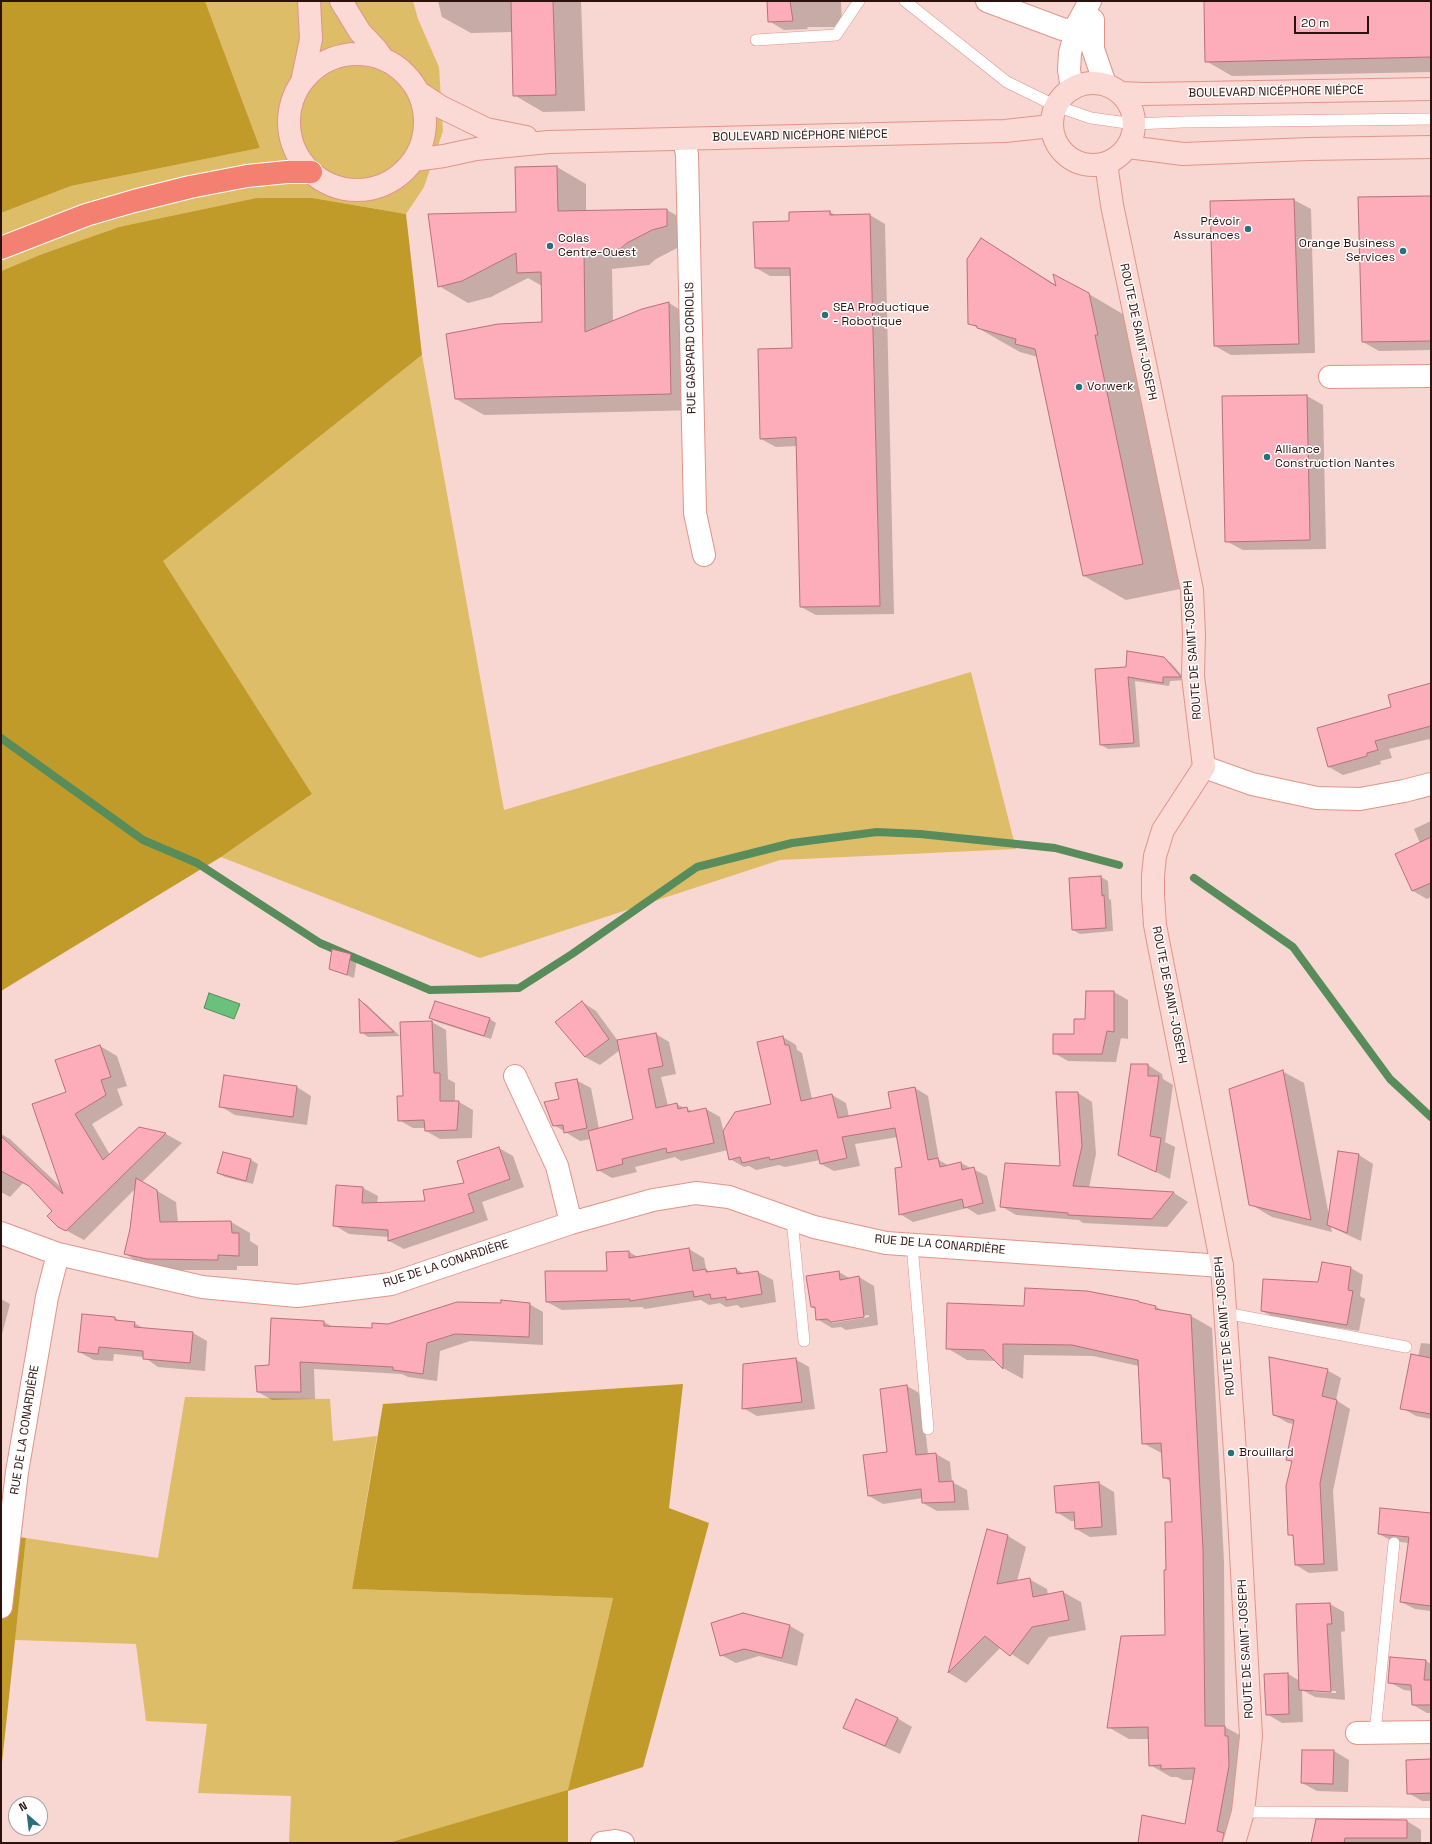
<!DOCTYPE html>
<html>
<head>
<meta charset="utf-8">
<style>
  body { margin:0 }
  #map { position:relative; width:1432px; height:1844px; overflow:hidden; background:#f8d6d1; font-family:"Space Grotesk",sans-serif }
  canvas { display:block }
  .frame { position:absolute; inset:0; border:2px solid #2d110d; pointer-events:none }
  .north { position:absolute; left:8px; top:1796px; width:40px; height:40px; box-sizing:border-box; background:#fff; border:1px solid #aba09e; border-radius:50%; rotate:332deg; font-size:11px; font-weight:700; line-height:16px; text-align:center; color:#2d110d }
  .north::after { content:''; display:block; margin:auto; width:14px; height:18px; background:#28717b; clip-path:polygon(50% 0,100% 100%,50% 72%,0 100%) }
  .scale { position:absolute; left:1294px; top:16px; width:75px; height:18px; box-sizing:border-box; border:2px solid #2d110d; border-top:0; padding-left:5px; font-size:12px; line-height:14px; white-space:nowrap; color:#2d110d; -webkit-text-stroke:3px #fff; paint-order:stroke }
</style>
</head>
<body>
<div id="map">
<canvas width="1432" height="1844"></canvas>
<div class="frame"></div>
<div class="north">N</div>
<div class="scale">20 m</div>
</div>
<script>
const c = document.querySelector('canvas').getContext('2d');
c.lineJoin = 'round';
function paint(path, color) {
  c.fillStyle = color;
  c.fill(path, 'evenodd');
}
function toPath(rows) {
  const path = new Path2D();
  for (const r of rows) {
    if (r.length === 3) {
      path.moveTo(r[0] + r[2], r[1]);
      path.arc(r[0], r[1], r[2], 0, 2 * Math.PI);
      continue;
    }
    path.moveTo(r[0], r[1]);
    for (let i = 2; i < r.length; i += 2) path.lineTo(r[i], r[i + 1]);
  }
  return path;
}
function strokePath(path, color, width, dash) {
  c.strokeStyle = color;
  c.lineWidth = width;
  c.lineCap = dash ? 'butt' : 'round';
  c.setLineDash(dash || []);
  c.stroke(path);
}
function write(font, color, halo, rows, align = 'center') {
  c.font = font + ' "Space Grotesk",sans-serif';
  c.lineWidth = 3;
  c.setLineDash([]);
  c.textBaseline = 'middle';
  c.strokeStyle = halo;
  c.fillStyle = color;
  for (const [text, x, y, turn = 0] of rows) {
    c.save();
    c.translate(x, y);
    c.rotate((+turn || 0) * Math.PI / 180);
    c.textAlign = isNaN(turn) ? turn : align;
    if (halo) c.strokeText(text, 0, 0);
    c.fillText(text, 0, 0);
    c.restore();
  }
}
paint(toPath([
  [205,1,413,1,418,19,439,67,443,131,424,187,406,214,313,198,119,227,42,254,1,271,1,213,71,186,260,148],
  [422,355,504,810,971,672,1016,849,780,860,480,958,221,857,312,794,162,561],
  [185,1397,330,1399,333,1441,377,1436,352,1589,613,1598,568,1791,388,1843,289,1843,291,1796,198,1793,207,1724,146,1721,136,1644,15,1640,26,1538,158,1558]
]), '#debd68');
paint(toPath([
  [1,1,205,1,260,148,71,186,1,213],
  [257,198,313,198,406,214,422,355,163,561,312,794,221,857,1,991,1,271,42,254,119,227],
  [683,1384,669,1508,709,1523,643,1767,568,1791,568,1843,388,1843,568,1790,613,1598,352,1589,383,1404],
  [1,1534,26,1538,1,1772]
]), '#c19b29');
const water = toPath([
  [209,993,240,1004,234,1019,204,1008,209,993]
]);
paint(water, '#6ac17b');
strokePath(water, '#588c5a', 1);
paint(toPath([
  [438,1,581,1,585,111,543,112,514,95,512,32,471,33,442,17],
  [769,1,841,1,842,27,807,27,808,29,784,30,769,21],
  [1205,1,1431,1,1431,72,1232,76,1206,61],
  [557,167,586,184,586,212,667,210,695,226,681,246,656,259,649,265,612,269,613,322,669,303,697,320,699,410,484,415,456,399,543,323,542,286,528,278,491,297,468,303,439,286,517,213],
  [1431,197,1431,350,1379,351,1363,342],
  [1294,200,1311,209,1315,353,1231,355,1215,346,1211,202],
  [830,212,837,216,870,215,885,224,894,614,816,615,801,607,797,446,776,447,761,439,793,349,791,276,770,276,756,268,790,222],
  [982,239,1056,285,1089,294,1131,319,1185,588,1126,600,1084,576,1038,357,1020,352,969,323],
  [1307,396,1323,405,1326,549,1243,550,1226,541],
  [1164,658,1171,663,1186,680,1170,681,1169,686,1135,681,1140,747,1108,749,1101,745,1127,668],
  [1431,684,1431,743,1429,739,1389,749,1392,758,1380,761,1381,764,1343,775,1329,767,1319,729,1393,708],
  [1431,821,1431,897,1427,899,1413,891,1396,854,1420,843,1414,829],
  [1101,877,1108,881,1109,899,1111,900,1113,931,1080,934,1073,930],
  [350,955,357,959,354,978,330,969],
  [1114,992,1128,1000,1128,1039,1121,1038,1116,1062,1068,1061,1054,1053,1075,1035,1086,1020],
  [360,1001,366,1004,400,1036,368,1037,361,1032],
  [582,1002,596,1011,618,1041,656,1034,669,1042,676,1074,661,1077,668,1106,676,1104,694,1112,706,1109,720,1117,724,1133,772,1105,783,1037,796,1045,797,1050,802,1053,812,1099,832,1095,846,1103,849,1117,892,1109,915,1088,928,1096,939,1160,949,1166,961,1163,987,1176,996,1211,978,1215,967,1208,913,1222,900,1214,903,1167,898,1137,855,1144,860,1166,834,1171,821,1164,820,1160,785,1167,779,1165,756,1170,749,1166,744,1167,730,1159,728,1150,681,1161,675,1157,635,1167,637,1172,612,1178,598,1170,591,1139,580,1141,554,1125,560,1099,576,1080,591,1088,599,1129,635,1119,620,1050,600,1065,585,1057,556,1022],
  [430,1018,490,1019,496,1023,491,1039,437,1022],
  [432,1022,446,1030,448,1079,455,1083,455,1102,459,1102,473,1110,472,1138,440,1139,426,1131,426,1128,413,1128,399,1120,404,1097],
  [100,1046,117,1056,127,1086,117,1089,123,1105,92,1124,110,1155,139,1128,166,1134,182,1143,142,1182,176,1202,178,1223,231,1222,250,1233,250,1241,258,1246,258,1266,237,1266,237,1270,167,1270,144,1265,125,1254,131,1229,135,1189,84,1240,58,1226,54,1211,31,1187,23,1183,10,1197,1,1192,1,1134,10,1139,62,1188,67,1092],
  [1148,1065,1162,1074,1163,1079,1173,1085,1165,1142,1175,1147,1170,1179,1119,1154],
  [1282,1071,1304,1083,1329,1216,1339,1152,1359,1155,1373,1164,1361,1241,1331,1227,1332,1232,1272,1217,1250,1204],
  [297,1087,311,1096,307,1125,235,1115,220,1106],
  [1078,1093,1092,1102,1096,1154,1089,1188,1174,1193,1188,1202,1167,1227,1083,1223,1079,1220,1016,1215,1001,1206,1061,1167],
  [499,1148,513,1156,524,1187,482,1202,488,1220,404,1249,389,1241,389,1237,349,1234,334,1225,337,1186,363,1188,378,1196,377,1204,426,1202,466,1184],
  [224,1153,251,1160,258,1164,253,1184,225,1177,218,1173],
  [689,1249,704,1258,706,1269,711,1273,736,1269,744,1274,758,1272,773,1280,776,1302,741,1308,737,1305,726,1307,720,1303,709,1305,701,1300,645,1309,642,1307,562,1310,547,1302,608,1272,629,1252,638,1257],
  [1351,1268,1363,1275,1360,1296,1365,1299,1359,1331,1275,1318,1262,1311],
  [839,1272,851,1279,859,1277,874,1286,878,1325,846,1330,841,1327,832,1328,817,1319,816,1309,811,1307],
  [869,1315,869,1317,832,1323,830,1321],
  [1,1299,10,1304,1,1338],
  [1139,1302,1156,1307,1164,1311,1191,1316,1212,1328,1224,1562,1225,1727,1245,1738,1237,1843,1139,1843,1186,1826,1194,1780,1183,1780,1177,1777,1171,1777,1150,1765,1150,1739,1129,1739,1108,1727,1166,1636,1168,1571,1173,1523,1171,1482,1164,1477,1163,1454,1143,1443,1139,1366,1093,1356,1024,1355,1023,1379,1003,1368,996,1361,967,1360,947,1348,1025,1307],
  [529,1304,543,1312,543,1345,470,1341,440,1351,437,1381,408,1377,402,1374,314,1369,315,1399,272,1400,258,1392,270,1366,324,1322,333,1327,373,1329,389,1325],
  [115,1318,120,1321,134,1323,145,1329,193,1333,207,1341,205,1371,158,1367,144,1357,114,1354,113,1361,94,1360,79,1352],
  [1421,1343,1431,1344,1431,1419,1416,1416,1402,1408,1418,1357],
  [795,1359,809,1367,815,1409,757,1416,743,1408],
  [1327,1370,1341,1378,1336,1400,1350,1409,1333,1491,1338,1571,1309,1573,1296,1565,1294,1537,1289,1534,1292,1462,1287,1459,1294,1424,1288,1423,1274,1415],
  [907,1386,921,1394,928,1454,936,1454,950,1462,952,1482,967,1490,969,1510,937,1511,923,1503,923,1498,883,1504,869,1496,888,1452],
  [1099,1483,1114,1492,1117,1535,1090,1537,1076,1529,1075,1521,1071,1521,1057,1512,1055,1487],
  [1431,1514,1431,1611,1415,1609,1401,1602,1409,1543,1392,1541,1379,1534],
  [988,1530,1008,1536,1026,1547,1017,1581,1029,1579,1047,1589,1048,1595,1063,1592,1081,1602,1086,1630,1049,1637,1028,1665,1001,1647,966,1683,949,1673],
  [1330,1604,1344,1612,1345,1631,1341,1632,1345,1700,1315,1697,1302,1690,1303,1722,1282,1723,1267,1714,1288,1674,1300,1681],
  [1313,1690,1336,1691,1336,1693,1313,1692],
  [743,1614,790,1626,804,1634,797,1666,759,1656,736,1663,721,1655],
  [1391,1658,1426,1661,1431,1664,1431,1713,1427,1713,1413,1705,1412,1691,1404,1690,1389,1682],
  [897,1718,912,1727,900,1754,859,1735,845,1727],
  [1334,1751,1349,1760,1348,1792,1317,1791,1302,1783],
  [1431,1760,1431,1801,1422,1801,1408,1793],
  [1407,1821,1421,1830,1421,1843,1312,1843]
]), '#0003');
strokePath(toPath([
  [1,738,143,840,197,863,320,943,430,990,519,988,572,954,697,867,792,843,877,832,920,834,1055,848,1119,865],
  [1194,878,1293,947,1390,1079,1431,1117]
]), '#588c5a', 8);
const building = toPath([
  [511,1,553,1,556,95,513,96,511,1],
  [767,1,790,1,793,21,768,22,767,1],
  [1204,1,1431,1,1431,57,1205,62,1204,1],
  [557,166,558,211,667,209,667,226,652,230,627,243,620,249,584,253,585,332,642,309,669,302,671,394,455,399,446,334,498,324,542,322,541,272,517,273,516,253,462,281,438,287,428,214,516,212,515,167,557,166],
  [1431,196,1431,341,1362,342,1358,197,1431,196],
  [1294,199,1299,344,1214,346,1210,201,1294,199],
  [830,211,830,215,870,214,880,606,800,607,796,437,760,439,758,349,792,348,790,268,755,268,753,222,789,221,789,212,830,211],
  [981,238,1056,286,1053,274,1089,293,1098,335,1095,335,1143,564,1083,576,1035,349,1015,344,1016,339,977,328,977,326,968,324,967,259,981,238],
  [1307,395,1310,540,1225,542,1222,396,1307,395],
  [1127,651,1164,657,1181,677,1163,677,1163,683,1128,677,1134,743,1100,745,1095,669,1126,667,1127,651],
  [1431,683,1431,726,1375,741,1378,750,1367,753,1367,756,1328,767,1317,728,1391,707,1388,695,1431,683],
  [1431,837,1431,883,1412,891,1395,854,1431,837],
  [1101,876,1102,896,1104,895,1106,928,1072,930,1069,878,1101,876],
  [332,949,351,954,347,975,329,969,332,949],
  [1086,991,1114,991,1114,1032,1107,1031,1102,1054,1053,1054,1053,1034,1074,1034,1074,1019,1085,1019,1086,991],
  [359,999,394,1032,360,1033,359,999],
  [435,1001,490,1018,484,1036,429,1018,435,1001],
  [582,1001,609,1039,585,1057,555,1022,582,1001],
  [432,1021,434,1073,440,1073,440,1101,459,1101,457,1130,425,1131,424,1120,398,1121,397,1096,403,1096,400,1022,432,1021],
  [656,1033,663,1066,648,1069,656,1108,677,1103,678,1109,687,1107,688,1112,706,1108,714,1143,667,1153,666,1148,622,1159,623,1164,597,1171,588,1131,633,1119,617,1040,656,1033],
  [783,1036,785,1045,789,1045,801,1101,832,1094,838,1118,891,1108,888,1092,915,1087,928,1160,938,1158,940,1167,961,1162,962,1170,974,1167,983,1203,964,1208,962,1199,899,1215,895,1168,902,1167,895,1128,842,1137,847,1158,820,1164,817,1150,770,1160,769,1157,742,1163,740,1157,729,1160,723,1131,735,1112,771,1104,757,1042,783,1036],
  [100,1045,111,1077,101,1080,106,1095,75,1114,103,1160,139,1127,166,1133,66,1231,58,1227,47,1216,52,1211,29,1186,1,1171,1,1136,63,1194,32,1104,66,1092,55,1060,100,1045],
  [1131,1064,1148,1064,1148,1076,1159,1076,1150,1136,1161,1138,1156,1172,1118,1155,1131,1064],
  [1283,1070,1290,1107,1311,1220,1249,1205,1229,1089,1283,1070],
  [224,1075,297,1086,293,1117,219,1107,224,1075],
  [577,1079,587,1128,564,1133,563,1125,553,1126,544,1102,559,1099,555,1083,577,1079],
  [1056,1092,1078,1092,1082,1146,1073,1186,1174,1192,1152,1219,1068,1215,1068,1213,1000,1207,1005,1163,1060,1166,1056,1092],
  [499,1147,510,1179,468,1194,474,1212,388,1241,388,1230,333,1226,336,1185,363,1187,362,1203,425,1201,423,1190,464,1183,457,1161,499,1147],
  [1338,1151,1359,1154,1347,1233,1327,1225,1338,1151],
  [223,1152,251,1159,246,1181,217,1173,223,1152],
  [136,1178,157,1190,160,1222,231,1221,232,1233,239,1233,239,1256,218,1255,218,1260,147,1259,124,1254,130,1229,136,1178],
  [689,1248,693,1271,706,1269,706,1272,736,1268,737,1274,758,1271,762,1294,726,1300,726,1297,711,1299,710,1294,694,1297,693,1291,630,1301,630,1299,546,1302,545,1271,607,1271,606,1252,629,1251,629,1258,689,1248],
  [1322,1262,1351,1267,1348,1290,1353,1291,1347,1325,1261,1311,1263,1279,1318,1282,1322,1262],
  [839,1271,840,1280,859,1276,864,1317,831,1322,827,1319,816,1320,815,1307,811,1307,806,1276,839,1271],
  [1025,1288,1087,1291,1139,1301,1139,1302,1156,1306,1155,1309,1191,1315,1203,1550,1205,1726,1225,1726,1225,1736,1228,1736,1229,1766,1217,1831,1224,1833,1222,1843,1138,1843,1142,1815,1185,1824,1195,1768,1161,1769,1161,1765,1149,1766,1148,1727,1107,1728,1121,1636,1165,1635,1164,1570,1166,1570,1165,1522,1172,1522,1170,1478,1163,1478,1161,1443,1142,1444,1138,1360,1072,1345,1003,1344,1003,1369,984,1350,946,1349,947,1303,1024,1306,1025,1288],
  [501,1300,530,1303,529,1337,455,1334,427,1343,423,1374,393,1370,393,1367,300,1362,301,1392,257,1392,255,1366,269,1365,271,1318,324,1321,324,1326,372,1328,372,1323,388,1324,457,1302,501,1303,501,1300],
  [82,1314,115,1317,115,1320,135,1322,134,1327,193,1332,190,1363,143,1359,143,1351,99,1347,98,1354,78,1352,82,1314],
  [1411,1354,1431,1358,1431,1414,1400,1409,1411,1354],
  [1269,1357,1328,1369,1322,1396,1337,1400,1320,1483,1324,1564,1295,1565,1293,1535,1288,1535,1286,1486,1292,1461,1286,1460,1294,1420,1273,1415,1269,1357],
  [796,1358,802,1402,742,1409,743,1364,796,1358],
  [907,1385,916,1455,936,1453,939,1482,953,1481,955,1502,922,1503,921,1489,868,1496,863,1455,887,1452,880,1389,907,1385],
  [1099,1482,1102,1527,1075,1529,1074,1512,1056,1513,1054,1486,1099,1482],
  [1380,1508,1431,1513,1431,1606,1400,1602,1409,1537,1378,1534,1380,1508],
  [987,1529,1008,1535,997,1584,1030,1578,1033,1597,1063,1591,1069,1620,1032,1627,1010,1656,985,1636,948,1673,987,1529],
  [1330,1603,1332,1624,1327,1624,1331,1692,1299,1690,1296,1604,1330,1603],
  [743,1613,790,1625,782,1658,744,1649,720,1656,711,1623,743,1613],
  [1390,1657,1426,1660,1424,1680,1431,1680,1431,1705,1412,1705,1411,1685,1388,1683,1390,1657],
  [1288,1673,1289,1714,1266,1715,1264,1674,1288,1673],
  [856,1699,898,1718,885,1746,843,1728,856,1699],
  [1302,1750,1334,1750,1333,1784,1301,1783,1302,1750],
  [1431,1759,1431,1793,1407,1794,1406,1760,1431,1759],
  [1316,1819,1407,1820,1407,1838,1345,1838,1344,1843,1311,1843,1316,1819]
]);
paint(building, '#fdadba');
strokePath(building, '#b96f7c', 1);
const lane = toPath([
  [905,1,1007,82,1056,106,1091,118,1134,124,1182,122,1431,119],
  [756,40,836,35,859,1],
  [792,1220,804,1341],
  [912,1245,928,1429],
  [1225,1313,1406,1347],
  [1375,1733,1394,1543],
  [1243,1812,1431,1813]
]);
const street = toPath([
  [987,1,1062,29,1093,34],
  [1093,20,1093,49,1105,84],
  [1072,89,1069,70,1070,53,1078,23,1090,1],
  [684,139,687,155,695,513,704,555],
  [1330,377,1431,376],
  [1204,767,1252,784,1317,798,1360,799,1404,791,1431,784],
  [515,1076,557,1166,571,1223],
  [1,1233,58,1254,202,1287,297,1296,391,1284,571,1223,653,1200,696,1193,729,1197,814,1227,886,1243,1222,1266],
  [1,1607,17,1472,47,1297,58,1254],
  [1357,1733,1431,1732],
  [602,1843,616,1841,623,1843]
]);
const secondary = toPath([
  [341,1,360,32,376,49,383,59],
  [357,122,68],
  [302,82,311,39,309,1],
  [1093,124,41],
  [418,92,441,107,486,129,526,137],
  [1121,93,1144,94,1431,89],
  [1128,147,1183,154,1309,149,1431,147],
  [414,160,444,156,476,149,549,142,1005,131,1051,126],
  [1106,163,1112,205,1192,590,1194,635,1193,676,1204,767,1163,830,1155,856,1153,876,1153,896,1155,925,1161,956,1222,1266,1237,1481,1251,1736,1243,1812,1234,1843]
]);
const highway = toPath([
  [1,248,86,215,134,201,190,187,247,176,287,172,311,172]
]);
strokePath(lane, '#e19489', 12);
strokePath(street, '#e19489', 24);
strokePath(secondary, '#e19489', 24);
strokePath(highway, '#fff', 24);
strokePath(lane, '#fff', 11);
strokePath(street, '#fff', 22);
strokePath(secondary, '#fbd9d4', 22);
strokePath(highway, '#f38071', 22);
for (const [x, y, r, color] of [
  [1248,229,4,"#28717b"],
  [550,246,4,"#28717b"],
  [1403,251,4,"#28717b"],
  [825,315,4,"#28717b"],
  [1079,387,4,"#28717b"],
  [1267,457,4,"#28717b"],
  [1231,1453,4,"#28717b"]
]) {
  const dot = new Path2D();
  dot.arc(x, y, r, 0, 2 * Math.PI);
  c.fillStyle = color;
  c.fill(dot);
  strokePath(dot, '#fff', 1.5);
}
write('12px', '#2d110d', '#fff', [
  ["BOULEVARD NICÉPHORE NIÉPCE",1276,92,-1],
  ["BOULEVARD NICÉPHORE NIÉPCE",800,136,-1],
  ["ROUTE DE SAINT-JOSEPH",1138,332,78],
  ["RUE GASPARD CORIOLIS",691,348,-91],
  ["ROUTE DE SAINT-JOSEPH",1193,650,-94],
  ["ROUTE DE SAINT-JOSEPH",1169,995,79],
  ["RUE DE LA CONARDIÈRE",940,1245,5],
  ["RUE DE LA CONARDIÈRE",446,1264,-18],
  ["ROUTE DE SAINT-JOSEPH",1225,1326,-95],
  ["RUE DE LA CONARDIÈRE",25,1430,-81],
  ["ROUTE DE SAINT-JOSEPH",1246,1649,-93]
]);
write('12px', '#2d110d', '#fff', [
  ["Prévoir",1240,222,"right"],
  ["Assurances",1240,236,"right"],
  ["Colas",558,239],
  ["Centre-Ouest",558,253],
  ["Orange Business",1395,244,"right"],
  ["Services",1395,258,"right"],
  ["SEA Productique",833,308],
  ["- Robotique",833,322],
  ["Vorwerk",1087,387],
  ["Alliance",1275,450],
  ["Construction Nantes",1275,464],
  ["Brouillard",1239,1453]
], 'left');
</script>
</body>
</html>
